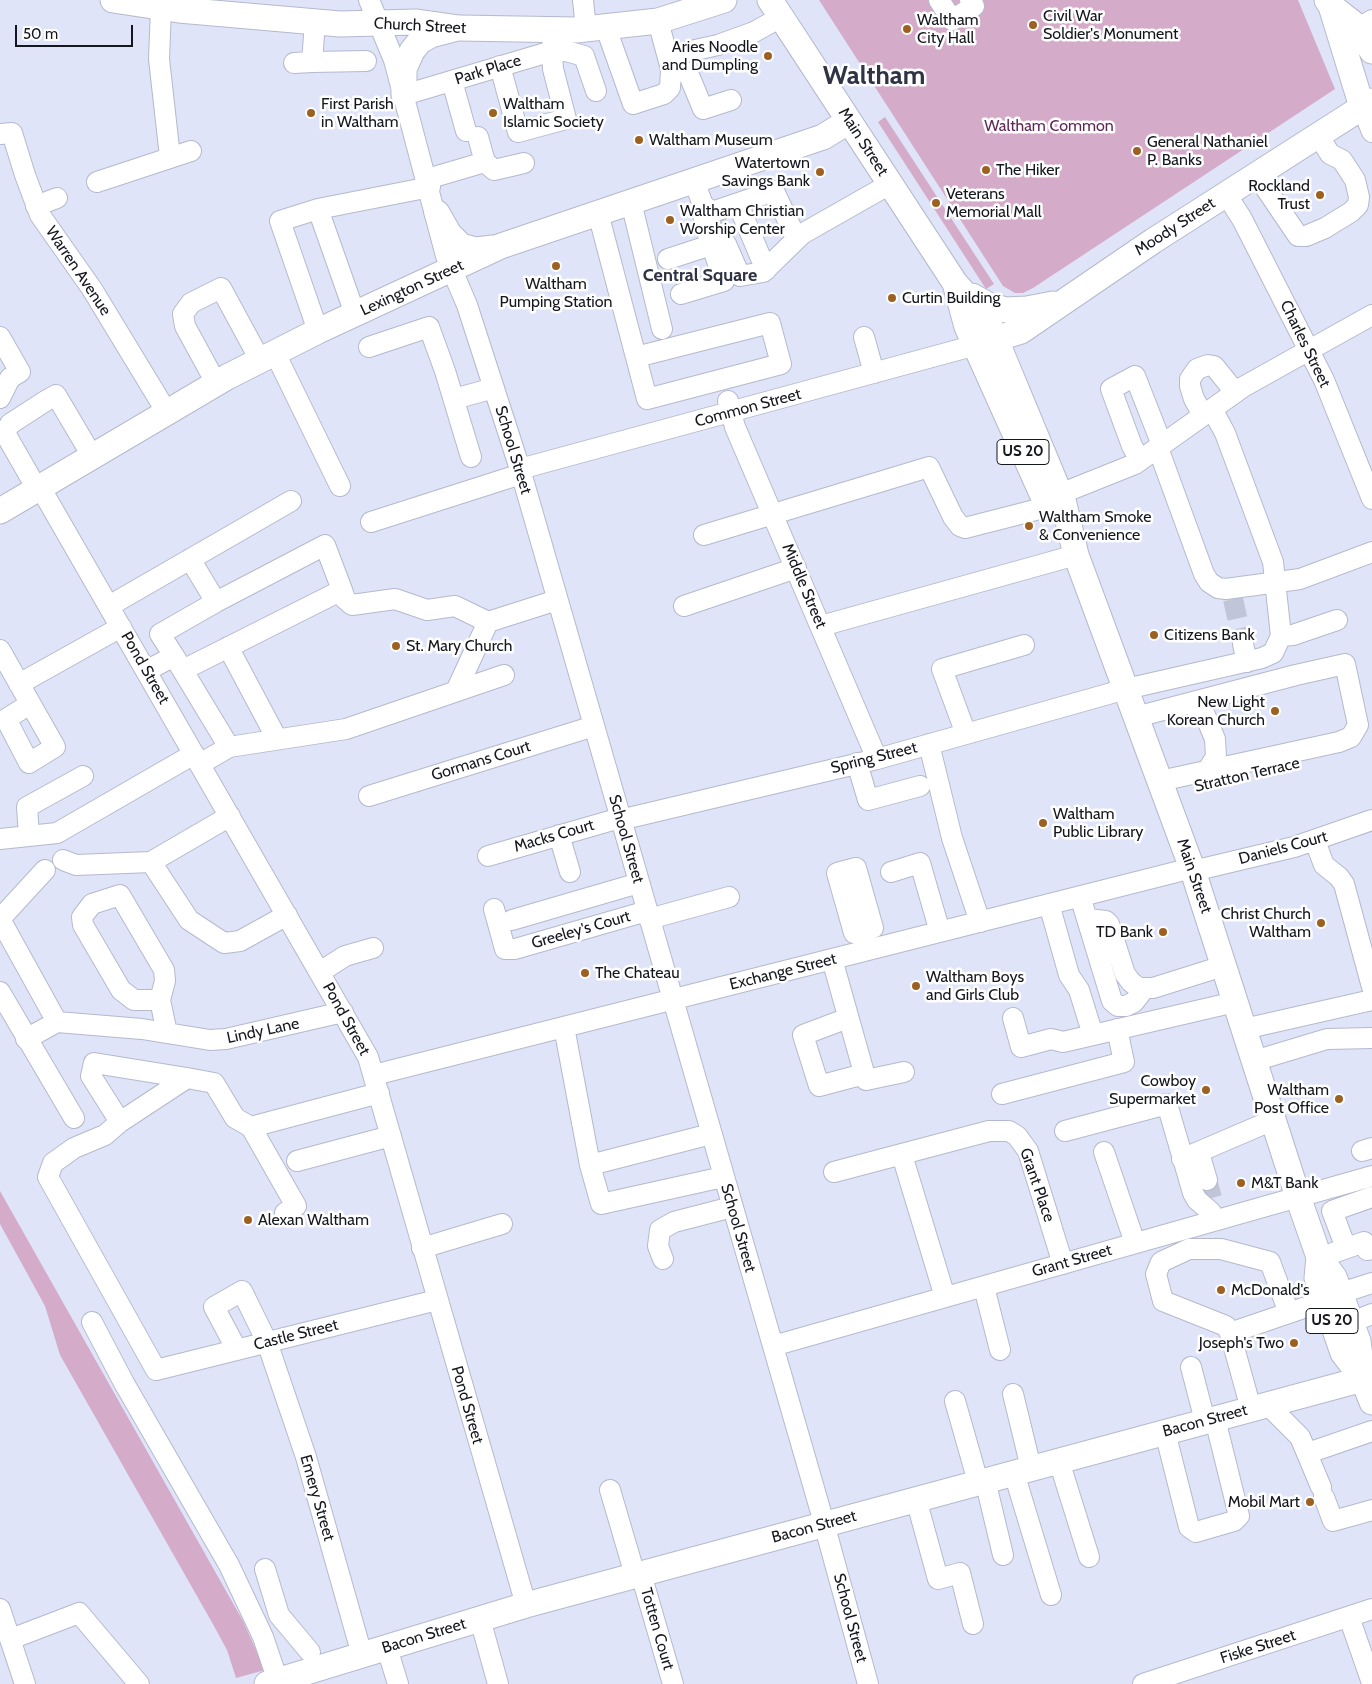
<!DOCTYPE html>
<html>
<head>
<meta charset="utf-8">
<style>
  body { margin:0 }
  #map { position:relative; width:1372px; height:1684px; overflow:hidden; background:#dfe4f9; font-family:Cabin,sans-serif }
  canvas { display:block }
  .scale { position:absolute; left:15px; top:25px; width:118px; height:22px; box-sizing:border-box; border:2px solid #15171e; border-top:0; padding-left:6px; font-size:15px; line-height:18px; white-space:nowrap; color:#15171e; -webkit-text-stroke:4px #fff; paint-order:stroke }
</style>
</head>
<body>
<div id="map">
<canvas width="1372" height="1684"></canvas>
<div class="scale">50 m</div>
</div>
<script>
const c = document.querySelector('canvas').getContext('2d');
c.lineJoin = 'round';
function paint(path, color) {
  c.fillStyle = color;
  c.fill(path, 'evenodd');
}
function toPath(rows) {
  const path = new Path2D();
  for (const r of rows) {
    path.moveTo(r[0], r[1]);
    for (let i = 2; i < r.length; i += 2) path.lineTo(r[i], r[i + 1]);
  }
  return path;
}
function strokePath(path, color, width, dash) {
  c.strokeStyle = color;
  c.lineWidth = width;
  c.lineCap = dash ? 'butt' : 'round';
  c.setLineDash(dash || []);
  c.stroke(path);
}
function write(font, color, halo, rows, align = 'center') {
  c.font = font + ' Cabin,sans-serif';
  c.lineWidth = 5;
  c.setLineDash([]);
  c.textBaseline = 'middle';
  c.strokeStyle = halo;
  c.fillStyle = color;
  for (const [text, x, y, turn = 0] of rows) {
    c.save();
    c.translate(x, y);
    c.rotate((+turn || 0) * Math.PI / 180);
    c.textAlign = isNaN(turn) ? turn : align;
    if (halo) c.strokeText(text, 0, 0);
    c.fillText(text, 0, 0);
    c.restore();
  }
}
paint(toPath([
  [819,0,1298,0,1335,89,1033,288,1023,293,1015,293,1003,286],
  [885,117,994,284,986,289,878,122],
  [0,1191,243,1621,265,1670,236,1678,227,1650,214,1626,60,1355,45,1306,0,1224]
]), '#d5abca');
strokePath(toPath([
  [715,219,726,244],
  [1233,599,1243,644],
  [1207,1180,1212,1198]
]), '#c1c5d8', 20, [20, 10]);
const minor = toPath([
  [369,0,394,60,446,256,467,305,520,469,820,1509,868,1684],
  [583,0,586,29],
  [939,0,952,20,974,6,970,0],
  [161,8,159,59,170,157],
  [315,22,312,62,366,61],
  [606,28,633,104,664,94,670,88,671,69,658,21],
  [1358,29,1372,20],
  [668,56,718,45,754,32,781,17],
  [294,63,312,62],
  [500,66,518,132,566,119,553,69,552,51,566,51,584,56,596,91],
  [671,69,688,73,703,109,731,100],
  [452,81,466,131],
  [404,95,552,51,553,39],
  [1362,107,1372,132],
  [0,134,12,133,25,175,40,215,92,289,166,411],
  [478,137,485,162],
  [1256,174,1298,236,1306,236,1325,228,1351,212,1358,205,1359,197,1355,180,1342,160,1330,154,1318,135],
  [427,179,485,162,494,170,524,163],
  [694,181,703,205,712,212,774,191,796,238],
  [97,182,191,151],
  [1226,194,1242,219,1324,380,1372,499],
  [631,202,662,329],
  [738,204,766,270],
  [36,206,57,198],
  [318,209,430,187],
  [598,213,647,399,781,364,770,323,636,357],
  [726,244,740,276,763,272,802,234,890,184],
  [668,259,711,245],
  [681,294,724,281,704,223,703,205],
  [318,331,280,221,318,209,355,314],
  [0,337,20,372,10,378,0,398],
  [864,337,874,373],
  [369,347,429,327,445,371,471,457],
  [275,353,340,486],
  [216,383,185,326,183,314,191,303,221,288,260,360],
  [454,399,494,388],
  [728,401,735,427,877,759],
  [1203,415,1194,399,1190,386,1190,379,1197,369,1208,365,1214,366,1235,392],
  [1158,448,1204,574,1209,582,1218,588,1226,589,1300,579,1372,552],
  [1140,460,1132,446,1111,389,1135,376,1162,445],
  [520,469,976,345],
  [40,487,368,1057,526,1605],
  [37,489,5,433,10,424,47,400,56,395,92,456],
  [1060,494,1135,464,1243,387,1372,315],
  [371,522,521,474],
  [704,535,929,467,953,517,960,526,965,528,1047,507],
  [342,590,345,599,352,605,395,599,427,610,455,606,488,622],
  [109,606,291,501],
  [684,606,796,568],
  [821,626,1076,555],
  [1281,636,1293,635,1337,620],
  [1243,644,1247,662],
  [228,647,277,739],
  [0,650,55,747,29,763,6,719,30,704],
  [174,656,160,634,216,602,190,559],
  [183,670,342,590,325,545,216,602],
  [146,671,174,656,229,747],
  [19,684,121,627],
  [456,691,488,622,557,600],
  [1188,704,1197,707,1205,715,1215,739,1216,757,1207,771],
  [1136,717,1296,675,1345,664,1358,725,1351,737,1339,742,1160,781],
  [966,734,942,669,1024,645],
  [929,744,952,838,980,922],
  [857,763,868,800,920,786],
  [200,764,229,747,346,729,504,675],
  [369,796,594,726],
  [620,820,877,759,1126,689,1262,658,1273,653,1281,636,1273,562,1225,433,1212,409],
  [559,835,570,872],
  [29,836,27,807,83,776],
  [0,839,57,833,194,754],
  [1315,841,1324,865,1339,877,1344,884,1372,987],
  [488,856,620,818],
  [63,860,76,865,151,862,230,816],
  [151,862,189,920,224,943,240,941,287,915],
  [856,868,873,928,854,933,837,873,856,868],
  [1193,871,1294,847,1372,820],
  [891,872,920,863,940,932],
  [1080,896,1087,919,1106,921,1109,924,1125,974,1131,982,1139,988,1153,988,1223,966],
  [1049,904,1069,975,1079,990,1093,1035],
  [494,909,505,949,515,949,647,911],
  [0,919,57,1022],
  [0,919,45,870],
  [649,919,729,897],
  [1087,919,1112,1001,1118,1006,1126,1006,1134,1002,1144,989],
  [512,920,639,883],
  [832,959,866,1080,904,1072],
  [320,972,345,956,373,948],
  [0,992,74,1118],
  [160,1000,134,1000,121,990,83,925,82,917,92,904,120,895,164,970,165,981,160,1000,167,1033],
  [848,1018,803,1035,819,1086,864,1074],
  [1013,1018,1021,1047,1051,1039,1063,1042,1235,1002],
  [564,1027,590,1165,601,1204,723,1177],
  [1244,1029,1372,1000],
  [26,1039,57,1022,142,1029,210,1040,226,1039,343,1012],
  [1254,1061,1327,1039,1372,1038],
  [374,1075,1192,868],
  [187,1078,120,1122,91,1076,94,1063,187,1078,214,1083,235,1118,251,1127,379,1093],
  [1002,1094,1124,1062,1117,1029],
  [120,1122,105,1135,74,1148,53,1163,48,1177,156,1370,437,1300],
  [251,1127,296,1206,285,1213],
  [1065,1131,1167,1104,1193,1193,1197,1200,1211,1212,1213,1220],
  [1362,1151,1372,1148],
  [1104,1152,1135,1243],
  [1199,1153,1207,1180],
  [902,1155,945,1297],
  [1182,1159,1273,1120],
  [297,1161,391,1136],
  [590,1165,711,1134],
  [834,1172,989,1131,1009,1131,1017,1136,1028,1151,1063,1264],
  [422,1248,502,1224],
  [1346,1248,1332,1211,1372,1197],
  [1333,1253,1364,1242,1367,1250,1372,1249],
  [663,1259,658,1246,660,1230,674,1222,732,1207],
  [984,1287,1000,1350],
  [1341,1293,1372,1283],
  [92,1322,124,1383,229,1565,263,1637,278,1681],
  [1352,1322,1372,1314],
  [1230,1333,1324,1301],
  [773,1346,1372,1176],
  [237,1350,214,1307,242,1291,267,1342,306,1457,362,1655],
  [1191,1367,1205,1421],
  [1013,1394,1031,1468],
  [955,1401,978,1482],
  [1268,1405,1300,1437,1321,1487],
  [1251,1409,1230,1333,1226,1326,1163,1301,1156,1274,1161,1262,1189,1249,1221,1249,1270,1262,1289,1313],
  [1165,1432,1189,1527,1196,1532,1234,1521,1239,1516,1215,1419],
  [1308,1453,1372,1431],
  [1059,1461,1089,1557],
  [1014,1473,1051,1595],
  [985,1480,1003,1555],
  [610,1490,635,1575],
  [1324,1497,1333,1521,1372,1510],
  [916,1499,938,1579,960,1573,973,1624],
  [265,1569,279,1615,310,1652],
  [641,1574,673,1684],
  [0,1609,25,1684],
  [1349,1617,1372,1683],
  [480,1619,498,1684],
  [11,1639,79,1613,139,1684],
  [387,1648,398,1684],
  [1143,1684,1372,1609]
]);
const major = toPath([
  [113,0,179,10,340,24,417,22,459,28,576,30,658,21,724,0],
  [770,0,955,283,987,319,996,340,1064,504,1076,555,1193,871,1298,1197,1319,1257,1334,1277,1358,1341,1363,1379,1372,1402],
  [1327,0,1331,6,1362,107],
  [1331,6,1354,24,1372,51],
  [404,95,404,69,412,51,420,41,431,35,454,29],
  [437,213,449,234,461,246,476,250,493,248],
  [955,283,967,327,1047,505],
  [972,296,988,305,1006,310,1027,309,1053,304],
  [976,345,1021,331,1153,241,1372,101],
  [0,511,227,377,318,331,501,246,823,137,849,121],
  [1319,1257,1317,1278,1343,1353,1363,1379],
  [267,1684,526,1605,1363,1379]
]);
strokePath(minor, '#b5b9ce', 22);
strokePath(major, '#b5b9ce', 27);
strokePath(minor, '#fff', 20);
strokePath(major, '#fff', 25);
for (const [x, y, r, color] of [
  [1033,25,5,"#9c6121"],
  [907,29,5,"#9c6121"],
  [768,56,5,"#9c6121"],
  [311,113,5,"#9c6121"],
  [493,113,5,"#9c6121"],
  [639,140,5,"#9c6121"],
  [1137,151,5,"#9c6121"],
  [986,170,5,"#9c6121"],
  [820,172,5,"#9c6121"],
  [1320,195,5,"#9c6121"],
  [936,203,5,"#9c6121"],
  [670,220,5,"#9c6121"],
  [556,266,5,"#9c6121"],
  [892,298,5,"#9c6121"],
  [1029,526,5,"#9c6121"],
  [1154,635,5,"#9c6121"],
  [396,646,5,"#9c6121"],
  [1275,711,5,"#9c6121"],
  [1043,823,5,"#9c6121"],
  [1321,923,5,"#9c6121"],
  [1163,932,5,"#9c6121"],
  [585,973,5,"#9c6121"],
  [916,986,5,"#9c6121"],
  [1206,1090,5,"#9c6121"],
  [1339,1099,5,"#9c6121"],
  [1241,1183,5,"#9c6121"],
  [248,1220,5,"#9c6121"],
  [1221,1290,5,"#9c6121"],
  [1294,1343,5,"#9c6121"],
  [1310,1502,5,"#9c6121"]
]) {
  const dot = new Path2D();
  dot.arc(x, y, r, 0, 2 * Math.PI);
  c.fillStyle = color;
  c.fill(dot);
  strokePath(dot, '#fff', 2);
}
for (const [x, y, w] of [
  [1023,452,52],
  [1332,1321,52]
]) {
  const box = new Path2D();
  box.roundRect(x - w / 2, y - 12.5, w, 25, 4);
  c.fillStyle = '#fff';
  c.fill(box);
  strokePath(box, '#15171e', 1);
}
write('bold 15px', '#15171e', null, [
  ["US 20",1023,452],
  ["US 20",1332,1321]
]);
write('16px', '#15171e', '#fff', [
  ["Civil War",1043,16],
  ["Soldier's Monument",1043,34],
  ["Waltham",917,20],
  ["City Hall",917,38],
  ["Aries Noodle",758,47,"right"],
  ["and Dumpling",758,65,"right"],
  ["First Parish",321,104],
  ["in Waltham",321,122],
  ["Waltham",503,104],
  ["Islamic Society",503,122],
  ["Waltham Museum",649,140],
  ["General Nathaniel",1147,142],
  ["P. Banks",1147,160],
  ["Watertown",810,163,"right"],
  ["Savings Bank",810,181,"right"],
  ["The Hiker",996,170],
  ["Rockland",1310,186,"right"],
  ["Trust",1310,204,"right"],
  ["Veterans",946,194],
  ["Memorial Mall",946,212],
  ["Waltham Christian",680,211],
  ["Worship Center",680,229],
  ["Waltham",556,284,"center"],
  ["Pumping Station",556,302,"center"],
  ["Curtin Building",902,298],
  ["Waltham Smoke",1039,517],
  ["& Convenience",1039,535],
  ["Citizens Bank",1164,635],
  ["St. Mary Church",406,646],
  ["New Light",1265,702,"right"],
  ["Korean Church",1265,720,"right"],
  ["Waltham",1053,814],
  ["Public Library",1053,832],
  ["Christ Church",1311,914,"right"],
  ["Waltham",1311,932,"right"],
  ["TD Bank",1153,932,"right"],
  ["The Chateau",595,973],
  ["Waltham Boys",926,977],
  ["and Girls Club",926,995],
  ["Cowboy",1196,1081,"right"],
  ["Supermarket",1196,1099,"right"],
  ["Waltham",1329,1090,"right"],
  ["Post Office",1329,1108,"right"],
  ["M&T Bank",1251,1183],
  ["Alexan Waltham",258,1220],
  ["McDonald's",1231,1290],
  ["Joseph's Two",1284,1343,"right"],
  ["Mobil Mart",1300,1502,"right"]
], 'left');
write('16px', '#15171e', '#fff', [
  ["Church Street",420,26,3],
  ["Park Place",488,70,-17],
  ["Main Street",863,142,57],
  ["Moody Street",1175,227,-33],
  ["Warren Avenue",78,271,56],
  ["Lexington Street",412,288,-25],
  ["Charles Street",1305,344,64],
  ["Common Street",748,408,-15],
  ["School Street",513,450,73],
  ["Middle Street",804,586,67],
  ["Pond Street",145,668,60],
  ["Spring Street",874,758,-14],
  ["Gormans Court",481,761,-17],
  ["Stratton Terrace",1247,775,-13],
  ["Macks Court",554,836,-16],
  ["School Street",626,839,74],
  ["Daniels Court",1283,848,-15],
  ["Main Street",1194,876,71],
  ["Greeley's Court",581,930,-16],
  ["Exchange Street",783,972,-14],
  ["Pond Street",346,1019,61],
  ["Lindy Lane",263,1031,-12],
  ["Grant Place",1037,1185,71],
  ["School Street",738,1228,74],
  ["Grant Street",1072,1261,-16],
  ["Castle Street",296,1335,-14],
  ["Pond Street",467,1405,74],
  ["Bacon Street",1205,1421,-15],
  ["Emery Street",317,1498,74],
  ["Bacon Street",814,1527,-15],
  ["School Street",850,1618,75],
  ["Totten Court",657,1629,74],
  ["Bacon Street",424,1636,-17],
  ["Fiske Street",1258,1647,-18]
]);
write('16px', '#5f2655', '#fff', [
  ["Waltham Common",1049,126]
]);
write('bold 18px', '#303343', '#fff', [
  ["Central Square",700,276]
]);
write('bold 26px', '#303343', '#fff', [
  ["Waltham",874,76]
]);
</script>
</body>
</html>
